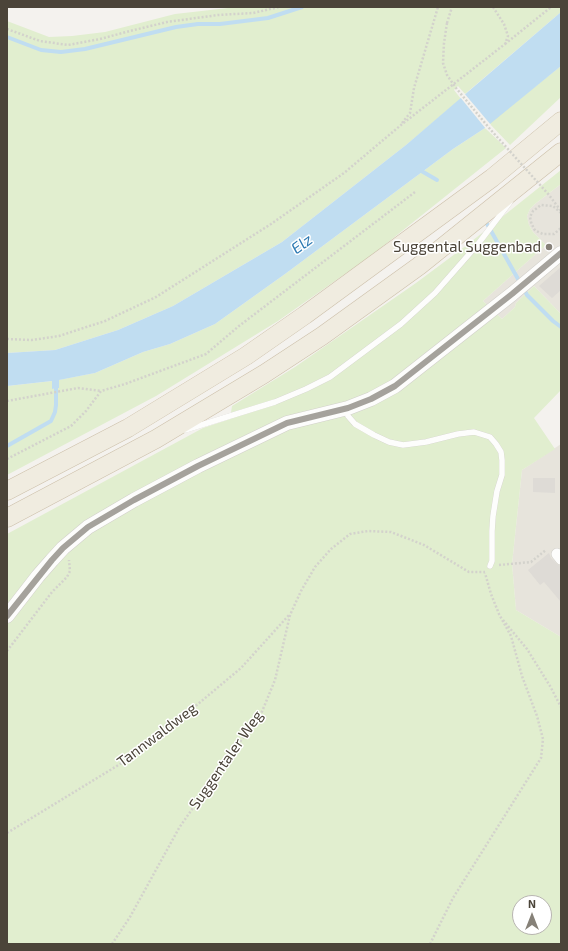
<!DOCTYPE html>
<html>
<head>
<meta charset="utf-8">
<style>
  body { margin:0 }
  #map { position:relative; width:568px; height:951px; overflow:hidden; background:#f4f2ee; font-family:"Exo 2",sans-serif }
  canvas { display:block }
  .frame { position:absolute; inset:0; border:8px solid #4b4439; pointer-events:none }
  .north { position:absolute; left:512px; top:895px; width:40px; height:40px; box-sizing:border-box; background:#fff; border:1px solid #b7b4b0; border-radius:50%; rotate:0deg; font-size:11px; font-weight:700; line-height:16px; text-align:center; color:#4b4439 }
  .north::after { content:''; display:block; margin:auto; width:14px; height:18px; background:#868178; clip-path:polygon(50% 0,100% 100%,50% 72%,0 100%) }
</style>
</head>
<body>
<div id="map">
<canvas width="568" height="951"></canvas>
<div class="frame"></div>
<div class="north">N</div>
</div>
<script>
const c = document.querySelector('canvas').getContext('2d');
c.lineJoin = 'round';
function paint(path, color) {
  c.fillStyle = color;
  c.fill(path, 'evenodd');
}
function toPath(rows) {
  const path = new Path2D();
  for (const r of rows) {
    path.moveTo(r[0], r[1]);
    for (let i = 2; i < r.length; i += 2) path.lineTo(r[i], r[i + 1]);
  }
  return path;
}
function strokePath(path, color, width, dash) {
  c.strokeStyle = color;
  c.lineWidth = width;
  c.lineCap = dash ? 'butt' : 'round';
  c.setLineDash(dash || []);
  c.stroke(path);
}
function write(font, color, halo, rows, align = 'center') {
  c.font = font + ' "Exo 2",sans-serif';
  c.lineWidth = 3;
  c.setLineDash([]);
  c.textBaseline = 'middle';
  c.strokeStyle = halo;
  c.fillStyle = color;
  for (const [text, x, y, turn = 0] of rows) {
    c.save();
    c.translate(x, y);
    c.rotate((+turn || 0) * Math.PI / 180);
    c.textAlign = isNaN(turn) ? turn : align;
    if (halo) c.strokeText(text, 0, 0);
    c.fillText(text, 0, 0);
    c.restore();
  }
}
paint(toPath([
  [561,184,561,314,534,286,516,303,515,307,502,319,483,301,546,245,533,232,529,225,527,216,530,209,535,204],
  [561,444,561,637,516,610,512,564,522,470]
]), '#e7e4dc');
paint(toPath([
  [237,7,561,7,561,12,465,94,458,86,454,90,461,99,406,145,282,242,173,306,118,330,55,350,7,353,7,21,49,37,72,36,105,32,175,14],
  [561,66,561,97,510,145,489,123],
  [485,128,506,148,372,255,278,321,156,396,7,475,7,386,52,381,52,389,59,388,58,380,95,373,143,352,170,344,215,324,285,274,453,149],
  [561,170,561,184,535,204,530,209,527,216,529,225,533,232,546,245,483,301,502,319,515,307,516,303,534,286,561,314,561,390,534,418,555,449,522,470,512,564,516,610,561,637,561,944,7,944,7,534,203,428,230,419,232,406,295,367,416,283,467,245],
  [520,903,544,903,544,927,520,927]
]), '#e1eecf');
paint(toPath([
  [561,12,561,66,485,128,453,149,285,274,215,324,170,344,143,352,95,373,59,380,59,388,52,389,52,381,7,386,7,353,55,350,118,330,173,306,282,242,406,145]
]), '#c0ddf1');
paint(toPath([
  [464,93,491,125,486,129,460,97]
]), '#f4f2ee');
strokePath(toPath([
  [7,37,41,50,61,52,85,49,176,27,198,24,220,24,268,18,302,7],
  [418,169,437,180],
  [486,222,527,295,553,321,561,327],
  [7,446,51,421,55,412,56,405,56,384]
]), '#c0ddf1', 4);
paint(toPath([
  [561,267,561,290,552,298,539,286],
  [533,478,555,478,555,493,533,492],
  [549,553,551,558,556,563,561,566,561,602,544,582,540,585,528,570]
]), '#dedbd6');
const service = toPath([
  [348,416,355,424,374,435,389,442,403,445,426,442,458,434,474,432,490,437,496,444,501,452,502,460,502,475,497,491,493,516,492,531,492,561,490,566],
  [185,430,275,402,306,389,330,377,401,324,435,293,478,244,510,202]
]);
const minor = toPath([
  [557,554,561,559]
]);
const tertiary = toPath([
  [7,616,38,576,52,560,63,548,88,527,134,500,198,466,287,423,348,408,371,399,395,386,512,294,561,253]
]);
const trunk = toPath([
  [7,491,128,428,246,356,305,315,492,178,561,121],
  [7,518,156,439,264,374,322,336,419,266,561,152]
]);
strokePath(service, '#d2d0cb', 6);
strokePath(minor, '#d2d0cb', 12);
strokePath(tertiary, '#d2d0cb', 15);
strokePath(trunk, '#ccbfa9', 19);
strokePath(toPath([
  [447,23,452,7],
  [7,29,40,41,68,45,100,39,130,31,167,22,218,15,253,13,279,7],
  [505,44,551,7],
  [402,123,410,113,414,88,438,7],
  [561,213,553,206,541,205,533,211,530,217,531,222,534,229,536,231,543,234,554,234,561,228],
  [7,339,32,340,59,336,105,321,156,297,271,224,344,173,401,125,505,44,508,36,504,24,493,7],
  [7,401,78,388,101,391],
  [7,459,71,426,86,411,101,391,125,384,206,354,239,326,415,192],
  [499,565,531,562,546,550],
  [503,620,527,649,550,686,561,707],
  [7,651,52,592,67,577,70,571,69,560],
  [7,833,125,761,192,709,241,668,289,615],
  [112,944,130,917,179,828,224,763,261,714,275,680,290,615,301,591,315,567,331,549,350,534,368,531,391,532,424,545,469,572,485,572],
  [430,944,453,898,541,758,543,739,537,716,522,676,511,636,499,614,491,594,485,573]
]), '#d3d2cc', 2.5, [2, 2]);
strokePath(service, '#fdfdfc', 5.5);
strokePath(minor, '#fdfdfc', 11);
strokePath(tertiary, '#fdfdfc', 14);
strokePath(trunk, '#f0ece0', 18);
strokePath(toPath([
  [447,23,444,43,443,63,447,75,456,88,490,129,549,195,561,211]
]), '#d3d2cc', 2.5, [2, 2]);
strokePath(toPath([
  [7,616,52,560,63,548,88,527,134,500,198,466,287,423,348,408,371,399,395,386,512,294,561,253]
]), '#a5a29c', 6);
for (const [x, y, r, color] of [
  [549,247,4,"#868178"]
]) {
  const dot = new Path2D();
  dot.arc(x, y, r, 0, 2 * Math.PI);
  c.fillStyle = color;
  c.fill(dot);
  strokePath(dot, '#fff', 1.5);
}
write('15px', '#4b4439', '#fff', [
  ["Suggental Suggenbad",541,247]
], 'right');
write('15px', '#4b4439', '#fff', [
  ["Tannwaldweg",157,735,-37],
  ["Suggentaler Weg",226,760,-55]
]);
write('italic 16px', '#2e7ab2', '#fff', [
  ["Elz",302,244,-36]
]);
</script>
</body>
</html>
